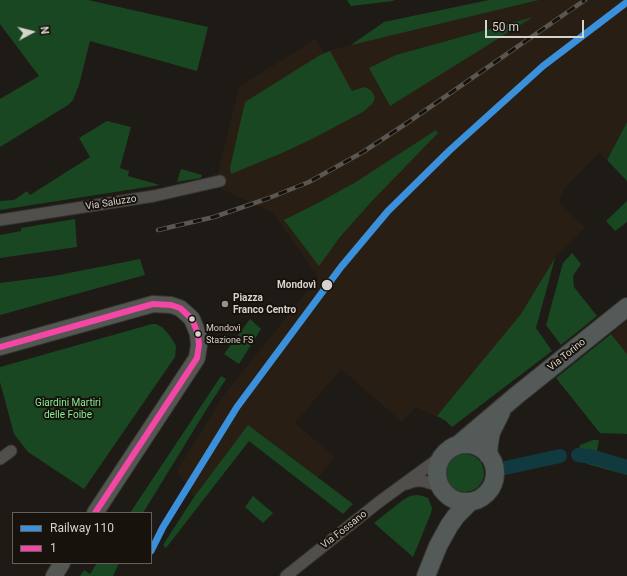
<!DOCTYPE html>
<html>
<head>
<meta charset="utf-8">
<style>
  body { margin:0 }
  #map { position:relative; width:627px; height:576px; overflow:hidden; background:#1e1b17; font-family:Roboto,sans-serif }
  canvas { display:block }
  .legend { position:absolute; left:12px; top:512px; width:140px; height:52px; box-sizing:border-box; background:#18120c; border:1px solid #645f59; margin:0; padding:5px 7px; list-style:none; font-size:12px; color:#d6d2cd }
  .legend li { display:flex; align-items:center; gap:8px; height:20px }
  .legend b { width:20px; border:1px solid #645f59 }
  .north { position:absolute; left:12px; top:12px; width:40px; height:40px; -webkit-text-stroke:3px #18120c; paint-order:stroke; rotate:83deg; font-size:11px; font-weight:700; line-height:16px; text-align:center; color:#d6d2cd }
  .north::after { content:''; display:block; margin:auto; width:14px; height:18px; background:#d6d2cd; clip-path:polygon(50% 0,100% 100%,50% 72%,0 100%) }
  .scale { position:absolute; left:485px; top:20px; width:99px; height:18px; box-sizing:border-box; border:2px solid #d6d2cd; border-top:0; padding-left:5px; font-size:12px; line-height:14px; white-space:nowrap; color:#d6d2cd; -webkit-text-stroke:3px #18120c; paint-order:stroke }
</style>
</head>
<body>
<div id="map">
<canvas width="627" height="576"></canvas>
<ul class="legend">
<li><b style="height:5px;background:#3a90db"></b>Railway 110</li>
<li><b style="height:5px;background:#f346a5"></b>1</li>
</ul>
<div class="north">N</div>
<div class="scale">50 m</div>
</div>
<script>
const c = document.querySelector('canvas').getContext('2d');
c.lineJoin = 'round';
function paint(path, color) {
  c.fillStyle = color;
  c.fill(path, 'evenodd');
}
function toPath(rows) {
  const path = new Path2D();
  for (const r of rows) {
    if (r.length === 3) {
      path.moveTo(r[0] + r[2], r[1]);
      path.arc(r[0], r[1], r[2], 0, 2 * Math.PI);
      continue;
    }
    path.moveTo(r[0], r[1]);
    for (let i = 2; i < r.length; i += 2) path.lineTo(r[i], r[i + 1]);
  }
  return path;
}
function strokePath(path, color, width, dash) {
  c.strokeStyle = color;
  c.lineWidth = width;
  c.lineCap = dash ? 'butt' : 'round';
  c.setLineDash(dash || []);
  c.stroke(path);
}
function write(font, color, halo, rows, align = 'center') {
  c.font = font + ' Roboto,sans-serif';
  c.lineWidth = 4;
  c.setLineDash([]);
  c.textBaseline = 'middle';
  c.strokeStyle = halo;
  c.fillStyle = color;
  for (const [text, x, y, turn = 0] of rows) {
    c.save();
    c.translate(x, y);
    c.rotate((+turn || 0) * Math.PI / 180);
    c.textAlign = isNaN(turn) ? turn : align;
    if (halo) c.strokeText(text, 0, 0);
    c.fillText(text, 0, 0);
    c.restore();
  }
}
paint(toPath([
  [489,0,627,0,627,122,607,160,599,153,564,189,559,203,585,227,555,258,536,328,552,351,452,427,446,421,416,407,402,422,341,369,295,423,334,457,318,478,248,425,194,497,177,471,223,396,318,278,299,249,273,213,221,189,218,173,239,87,315,39,324,52,351,45,384,22],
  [627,321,627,354,611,334]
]), '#281e14');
paint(toPath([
  [0,0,88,0,208,27,197,71,90,41,79,85,73,100,68,105,0,147,0,99,39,76,0,24],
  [347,0,394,0,393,1,351,6],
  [489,0,539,0,351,45,384,22],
  [533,17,390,106,369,68,396,55],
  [330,51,352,91,364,87,371,90,375,97,374,101,372,104,363,112,314,138,282,153,231,174,230,168,245,102,320,55],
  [107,121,131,127,120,168,129,171,128,176,160,185,0,210,0,201,14,200,27,191,30,195,90,157,79,138],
  [627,122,627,181,607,160],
  [436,130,438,133,371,202,340,237,319,266,284,220,318,203,356,182],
  [181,169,202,175,201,178,177,182],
  [627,201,627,222,615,231,606,221],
  [75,219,77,247,0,258,0,235,21,231,21,228],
  [572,253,581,264,573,276,574,287,597,316,561,345,546,325,563,263],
  [555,258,536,328,552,351,452,427,446,421,437,416,521,314],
  [140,259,145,275,0,315,0,283,54,276],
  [250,319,261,329,239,364,224,354],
  [152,324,156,324,162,327,170,336,176,346,175,357,84,489,28,452,14,434,0,382,0,367],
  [611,334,627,354,627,434,600,433,556,378],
  [221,376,226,379,203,415,143,513,130,513],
  [248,425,353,504,343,514,249,441,166,548,163,545,194,497],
  [593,440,599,440,597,451,627,460,627,475,587,464,589,453,578,451,580,445],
  [465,473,19],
  [417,495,423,496,428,498,432,508,431,513,413,557,374,523,403,500,410,496],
  [253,496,273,513,263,523,245,507],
  [97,563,119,563,113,576,80,576,84,570,90,574]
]), '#194721');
strokePath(toPath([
  [578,455,593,457,627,467],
  [505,468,560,456]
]), '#113940', 14);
const street = toPath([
  [0,220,154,196,220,181],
  [0,459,11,451],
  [406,484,415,481,423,481,439,486],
  [286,576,379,502,442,456]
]);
const secondary = toPath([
  [0,347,153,304,171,305,180,308,188,315,192,319,198,334,199,345,197,358,95,513],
  [54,576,62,563]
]);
const primary = toPath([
  [466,473,29],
  [458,445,517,395,627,307],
  [488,455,489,443,491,432,501,412],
  [426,576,438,546,449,526,456,516,469,503]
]);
strokePath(street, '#383633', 13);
strokePath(secondary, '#383633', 18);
strokePath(primary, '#383633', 20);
strokePath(street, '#514f4c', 11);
strokePath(secondary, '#545652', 16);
strokePath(primary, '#545a58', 18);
const rail = toPath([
  [158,230,214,217,269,198,309,182,363,152,407,123,585,0]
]);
strokePath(rail, '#5a5753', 4.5);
strokePath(rail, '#18120c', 3, [9]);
strokePath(toPath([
  [0,347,153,304,171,305,180,308,192,319,198,334,199,345,197,358,95,513]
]), '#f346a5', 6);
strokePath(toPath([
  [151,551,163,527,237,407,341,267,388,211,450,150,543,66,627,2]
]), '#3a90db', 7);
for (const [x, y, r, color] of [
  [327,285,6,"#d6d2cd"],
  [225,304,4,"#96928d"],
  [192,319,3.5,"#d6d2cd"],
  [198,334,3.5,"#d6d2cd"]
]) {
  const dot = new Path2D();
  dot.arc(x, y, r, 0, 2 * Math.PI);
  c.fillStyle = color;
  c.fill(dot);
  strokePath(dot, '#18120c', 1.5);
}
write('9px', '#d6d2cd', '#18120c', [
  ["Mondovì",206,329],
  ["Stazione FS",206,341]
], 'left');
write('10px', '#d6d2cd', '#18120c', [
  ["Via Saluzzo",111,203,-9],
  ["Via Torino",567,355,-39],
  ["Via Fossano",344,530,-38]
]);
write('bold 10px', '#d6d2cd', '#18120c', [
  ["Mondovì",316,285]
], 'right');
write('bold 10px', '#d6d2cd', '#18120c', [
  ["Piazza",233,298],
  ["Franco Centro",233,310]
], 'left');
write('10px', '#86eb94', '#18120c', [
  ["Giardini Martiri",68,403],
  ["delle Foibe",68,415]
]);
</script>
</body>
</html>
